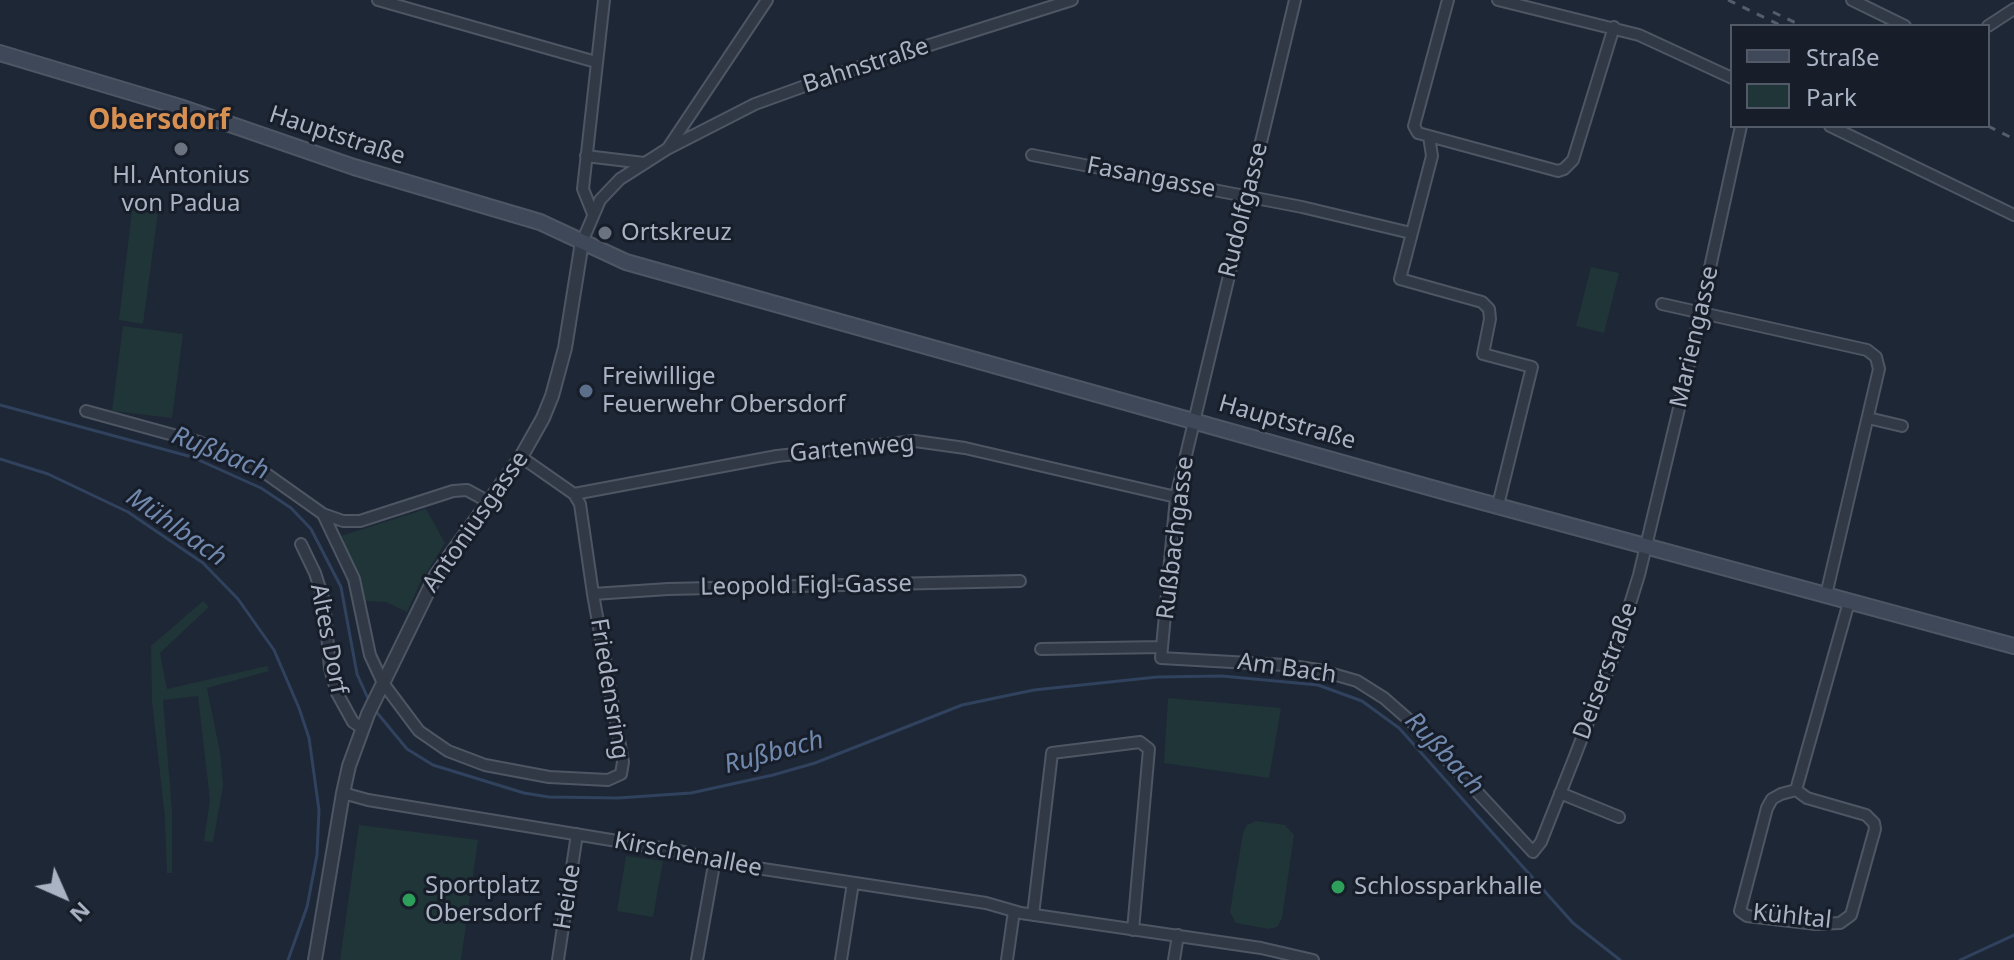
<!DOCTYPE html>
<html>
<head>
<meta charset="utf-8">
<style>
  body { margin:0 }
  #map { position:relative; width:2014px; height:960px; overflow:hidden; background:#1e2735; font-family:"Noto Sans",sans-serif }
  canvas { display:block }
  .legend { position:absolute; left:1730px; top:24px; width:260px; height:104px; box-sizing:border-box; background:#171e2a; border:2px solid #525a68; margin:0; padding:10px 14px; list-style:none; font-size:24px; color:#aab3c4 }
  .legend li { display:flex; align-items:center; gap:16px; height:40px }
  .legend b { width:40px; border:2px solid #525a68 }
  .north { position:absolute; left:24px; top:856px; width:80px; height:80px; -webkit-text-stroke:6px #171e2a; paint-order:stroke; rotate:135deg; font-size:22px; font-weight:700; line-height:32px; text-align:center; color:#aab3c4 }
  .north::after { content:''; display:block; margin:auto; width:28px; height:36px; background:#aab3c4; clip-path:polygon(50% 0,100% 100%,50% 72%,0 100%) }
</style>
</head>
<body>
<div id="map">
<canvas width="2014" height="960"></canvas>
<ul class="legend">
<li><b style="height:10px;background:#3f4859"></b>Straße</li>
<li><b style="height:22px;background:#203538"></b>Park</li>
</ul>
<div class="north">N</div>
</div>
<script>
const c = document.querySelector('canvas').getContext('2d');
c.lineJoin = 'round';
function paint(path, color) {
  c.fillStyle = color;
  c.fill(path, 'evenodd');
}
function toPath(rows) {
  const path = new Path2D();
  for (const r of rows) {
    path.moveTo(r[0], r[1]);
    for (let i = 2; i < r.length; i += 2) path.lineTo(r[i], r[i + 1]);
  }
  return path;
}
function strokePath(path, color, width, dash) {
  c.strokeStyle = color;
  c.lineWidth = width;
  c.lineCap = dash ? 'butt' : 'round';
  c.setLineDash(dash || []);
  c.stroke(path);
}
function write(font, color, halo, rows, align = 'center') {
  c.font = font + ' "Noto Sans",sans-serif';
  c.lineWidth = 6;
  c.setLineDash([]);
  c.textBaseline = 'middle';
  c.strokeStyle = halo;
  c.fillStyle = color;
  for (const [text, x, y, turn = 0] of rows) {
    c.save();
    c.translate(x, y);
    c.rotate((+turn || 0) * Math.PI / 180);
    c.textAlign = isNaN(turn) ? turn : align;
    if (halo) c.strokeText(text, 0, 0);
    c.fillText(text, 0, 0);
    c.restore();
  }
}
paint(toPath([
  [133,203,159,205,143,324,119,320],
  [1591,267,1619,273,1604,333,1576,326],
  [123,326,183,334,172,418,112,411],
  [426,509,445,543,420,583,407,612,386,602,366,601,341,536],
  [203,601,209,607,160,653,167,689,267,666,269,671,207,688,220,752,223,786,213,842,204,841,210,800,198,696,163,700,172,811,172,873,167,873,165,818,152,701,151,646],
  [1168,698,1281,708,1269,778,1164,763],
  [1256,821,1285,825,1294,835,1282,918,1277,927,1269,929,1236,923,1230,912,1243,833,1247,825],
  [359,825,478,840,461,960,340,960],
  [626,856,663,861,653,917,617,911]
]), '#203538');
strokePath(toPath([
  [0,405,192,457,261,488,291,508,311,529,341,587,357,674,370,703],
  [0,459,48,474,128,512,203,563,238,599,274,650,299,708,309,738,319,810,317,855,307,907,288,960],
  [374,709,407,749,433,765,524,793,549,797,618,798,691,793,773,775,815,763,962,705,1034,690,1157,677,1222,676,1318,685,1362,701,1399,728,1573,923,1620,960],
  [1960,960,2014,935]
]), '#30425e', 3);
const minor = toPath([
  [378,0,596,62],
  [1295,0,1176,497,1161,658,1285,665,1319,670,1357,681,1384,698,1416,726,1533,852,1541,842,1575,756,1615,652,1639,575,1681,400,1741,126],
  [1448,0,1414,126,1418,133,1429,136,1432,156,1400,279,1482,302,1489,309,1490,319,1483,354,1532,367,1498,505],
  [1498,0,1639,35,1732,78],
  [1852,0,1905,26],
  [1988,26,2014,9],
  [1830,126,2014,215],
  [1429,136,1558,171,1564,169,1573,160,1614,27],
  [668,148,767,0],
  [1032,155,1302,207,1411,233],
  [586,156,644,163],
  [593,214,583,189,604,0],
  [582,242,600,200,620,179,667,149,755,104,838,74,1072,0],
  [1662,304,1867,350,1876,357,1879,369,1826,595],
  [86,411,199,442,268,475,323,514,343,521,360,521,453,491,467,490,487,501],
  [1868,418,1902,426],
  [574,494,777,456,915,441,965,448,1176,497],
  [323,514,354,579,370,655,383,683,419,731,448,751,485,765,549,777,608,780,621,774,623,762,593,594,580,504,574,494,521,457],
  [301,544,315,573,324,601,330,668,337,693,353,722,362,728],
  [593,594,668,589,1020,581],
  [1041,649,1162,647],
  [1796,790,1807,798,1866,815,1874,823,1875,829,1851,915,1840,923,1816,924,1747,916,1740,911,1767,808,1772,799,1781,794,1796,790,1849,602],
  [343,793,368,800,684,852,724,863,986,903,1021,913,1261,948,1313,960],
  [1560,793,1619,817],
  [1033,915,1052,753,1140,742,1149,749,1133,930],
  [558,960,577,834],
  [697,960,715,859],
  [841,960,853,883],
  [1007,960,1014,911],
  [1174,960,1178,935]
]);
const tertiary = toPath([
  [315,960,343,793,349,766,368,714,436,575,521,457,543,418,552,396,565,348,582,242]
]);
const secondary = toPath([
  [0,53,180,107,354,167,540,222,626,262,1446,492,2014,646]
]);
strokePath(minor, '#4e5664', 14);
strokePath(tertiary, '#4e5664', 16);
strokePath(secondary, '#4e5664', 18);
strokePath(minor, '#313946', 10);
strokePath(tertiary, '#313946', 12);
strokePath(secondary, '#3f4859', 14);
strokePath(toPath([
  [1728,0,1782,26],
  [1773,12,1802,26],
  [1988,126,2014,139]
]), '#525d6e', 3, [8, 8]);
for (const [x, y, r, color] of [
  [181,149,8,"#6b7280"],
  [605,233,8,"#6b7280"],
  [586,391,8,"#5c6f8a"],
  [1338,887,8,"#2e9e5b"],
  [409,900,8,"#2e9e5b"]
]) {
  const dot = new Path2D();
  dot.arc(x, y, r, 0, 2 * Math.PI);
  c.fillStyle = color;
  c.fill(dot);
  strokePath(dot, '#171e2a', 3);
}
write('24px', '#aab3c4', '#171e2a', [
  ["Bahnstraße",866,66,-18],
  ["Hauptstraße",337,136,18],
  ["Fasangasse",1151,178,11],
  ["Rudolfgasse",1244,210,-76],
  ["Mariengasse",1695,337,-77],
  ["Hauptstraße",1287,423,16],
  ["Gartenweg",852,449,-5],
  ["Antoniusgasse",476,522,-55],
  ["Rußbachgasse",1176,538,-83],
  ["Leopold Figl-Gasse",806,586,-1],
  ["Altes Dorf",328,639,79],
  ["Am Bach",1287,669,8],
  ["Deiserstraße",1606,671,-70],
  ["Friedensring",609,689,81],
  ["Kirschenallee",688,855,11],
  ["Heide",568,897,-81],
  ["Kühltal",1792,917,6]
]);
write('24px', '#aab3c4', '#171e2a', [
  ["Hl. Antonius",181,176,"center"],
  ["von Padua",181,204,"center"],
  ["Ortskreuz",621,233],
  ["Freiwillige",602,377],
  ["Feuerwehr Obersdorf",602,405],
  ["Sportplatz",425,886],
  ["Obersdorf",425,914],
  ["Schlossparkhalle",1354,887]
], 'left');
write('italic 26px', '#7189ae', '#171e2a', [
  ["Rußbach",220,454,22],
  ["Mühlbach",176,528,35],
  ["Rußbach",774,753,-15],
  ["Rußbach",1444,754,47]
]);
write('bold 28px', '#d79052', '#171e2a', [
  ["Obersdorf",159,121]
]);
</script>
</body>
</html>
